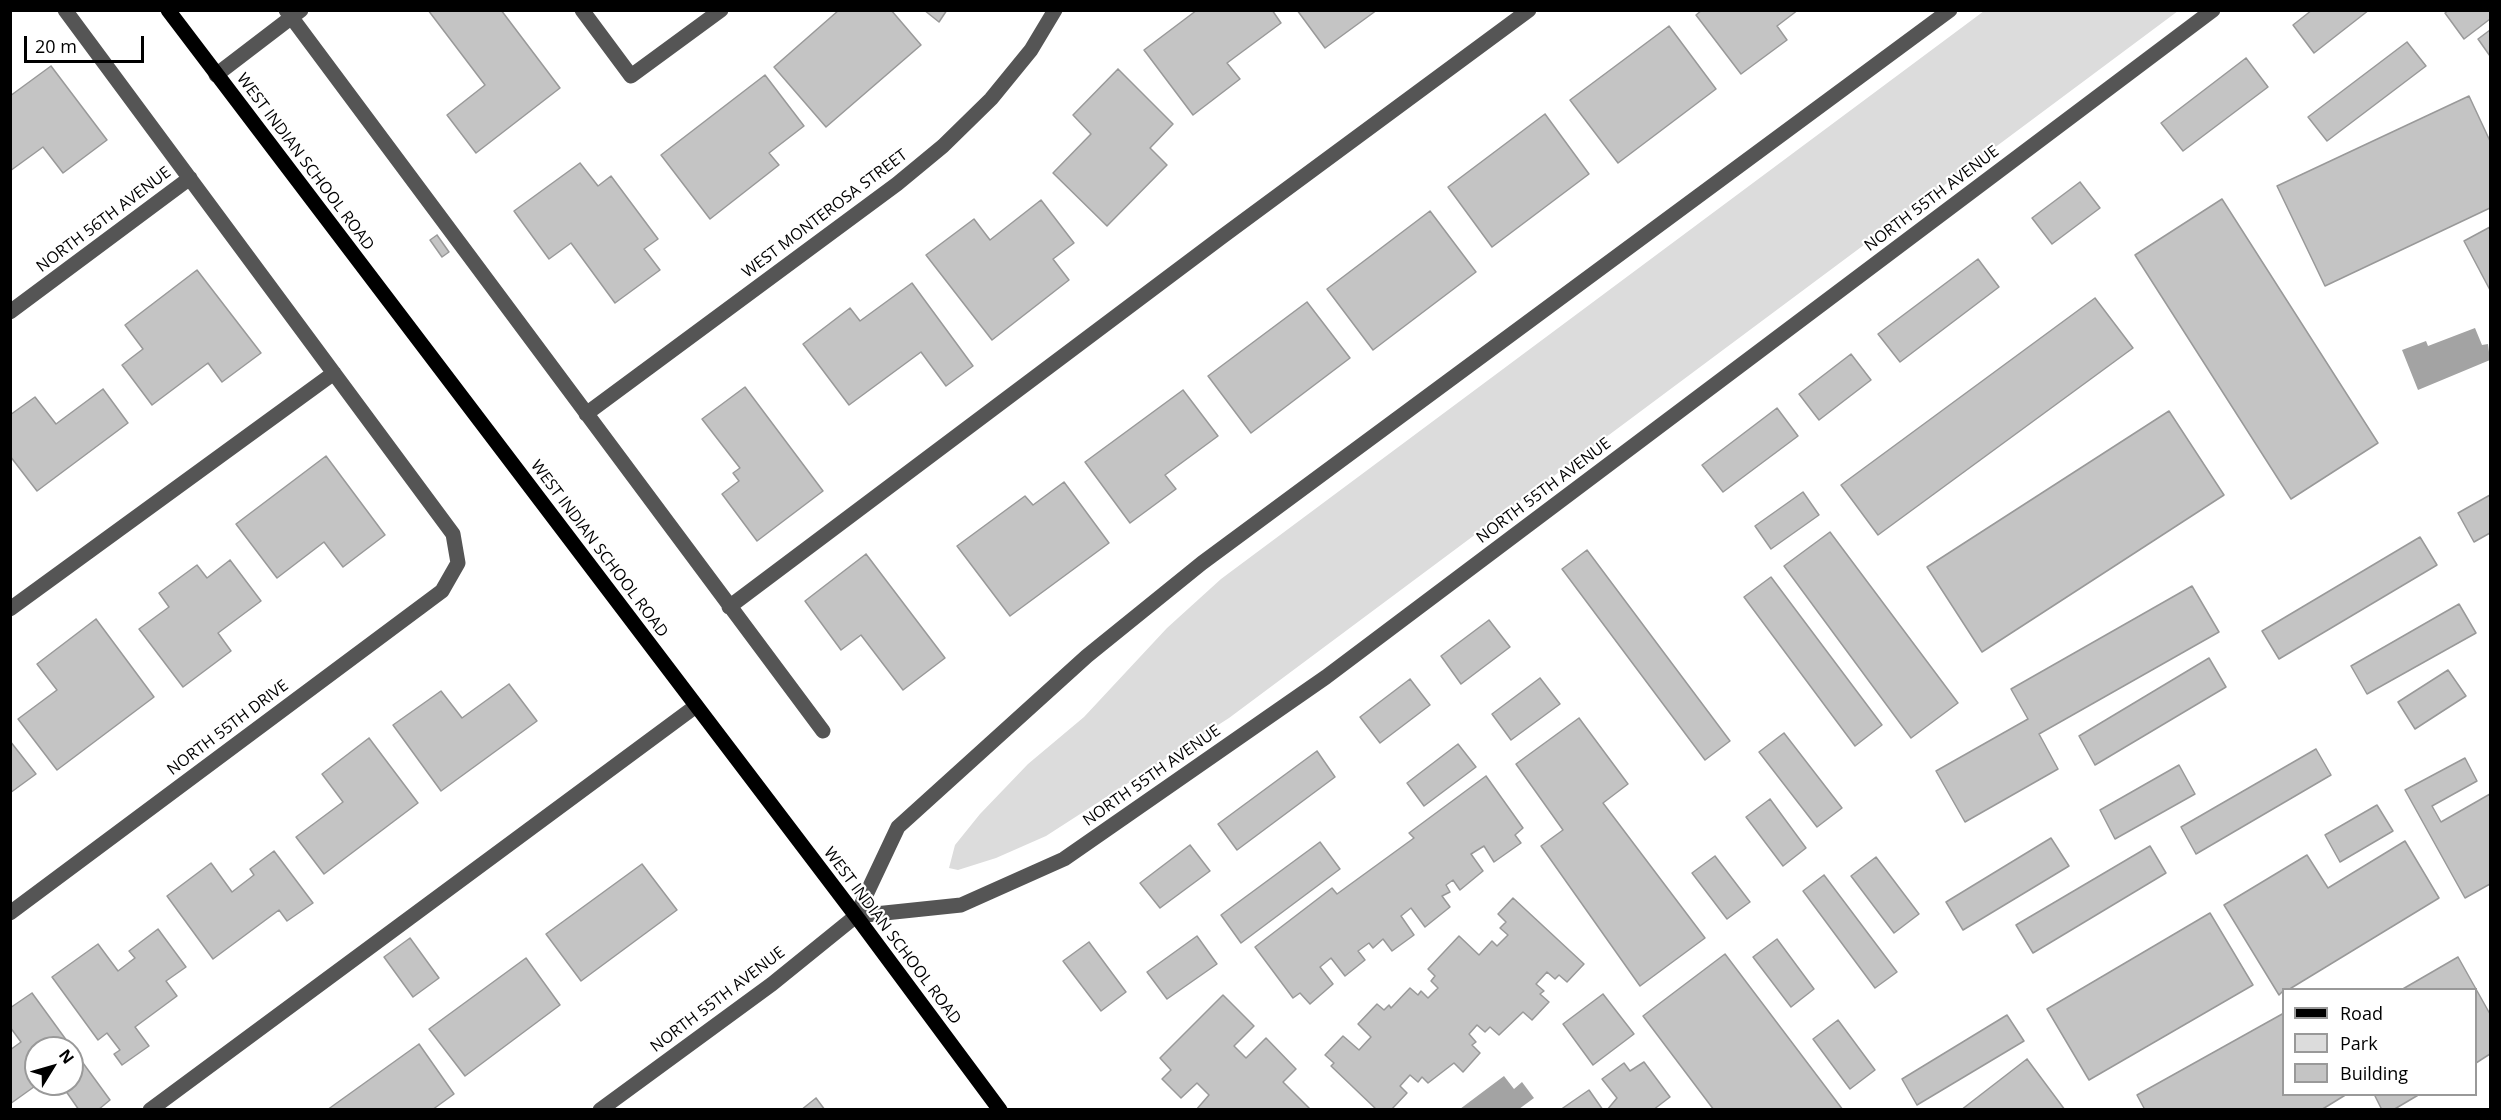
<!DOCTYPE html>
<html>
<head>
<meta charset="utf-8">
<style>
  body { margin:0 }
  #map { position:relative; width:2501px; height:1120px; overflow:hidden; background:#fff; font-family:"Open Sans",sans-serif }
  canvas { display:block }
  .frame { position:absolute; inset:0; border:12px solid #000; pointer-events:none }
  .legend { position:absolute; left:2282px; top:988px; width:195px; height:108px; box-sizing:border-box; background:#fff; border:2px solid #999; margin:0; padding:8px 10px; list-style:none; font-size:18px; color:#000 }
  .legend li { display:flex; align-items:center; gap:12px; height:30px }
  .legend b { width:30px; border:2px solid #999 }
  .north { position:absolute; left:24px; top:1036px; width:60px; height:60px; box-sizing:border-box; background:#fff; border:2px solid #999; border-radius:50%; rotate:53deg; font-size:16px; font-weight:700; line-height:24px; text-align:center; color:#000 }
  .north::after { content:''; display:block; margin:auto; width:21px; height:27px; background:#000; clip-path:polygon(50% 0,100% 100%,50% 72%,0 100%) }
  .scale { position:absolute; left:24px; top:36px; width:120px; height:27px; box-sizing:border-box; border:3px solid #000; border-top:0; padding-left:8px; font-size:18px; line-height:21px; white-space:nowrap; color:#000; -webkit-text-stroke:4px #fff; paint-order:stroke }
</style>
</head>
<body>
<div id="map">
<canvas width="2501" height="1120"></canvas>
<div class="frame"></div>
<ul class="legend">
<li><b style="height:8px;background:#000"></b>Road</li>
<li><b style="height:16px;background:#dcdcdc"></b>Park</li>
<li><b style="height:16px;background:#c4c4c4"></b>Building</li>
</ul>
<div class="north">N</div>
<div class="scale">20 m</div>
</div>
<script>
const c = document.querySelector('canvas').getContext('2d');
c.lineJoin = 'round';
function paint(path, color) {
  c.fillStyle = color;
  c.fill(path, 'evenodd');
}
function toPath(rows) {
  const path = new Path2D();
  for (const r of rows) {
    path.moveTo(r[0], r[1]);
    for (let i = 2; i < r.length; i += 2) path.lineTo(r[i], r[i + 1]);
  }
  return path;
}
function strokePath(path, color, width, dash) {
  c.strokeStyle = color;
  c.lineWidth = width;
  c.lineCap = dash ? 'butt' : 'round';
  c.setLineDash(dash || []);
  c.stroke(path);
}
function write(font, color, halo, rows, align = 'center') {
  c.font = font + ' "Open Sans",sans-serif';
  c.lineWidth = 4.5;
  c.setLineDash([]);
  c.textBaseline = 'middle';
  c.strokeStyle = halo;
  c.fillStyle = color;
  for (const [text, x, y, turn = 0] of rows) {
    c.save();
    c.translate(x, y);
    c.rotate((+turn || 0) * Math.PI / 180);
    c.textAlign = isNaN(turn) ? turn : align;
    if (halo) c.strokeText(text, 0, 0);
    c.fillText(text, 0, 0);
    c.restore();
  }
}
paint(toPath([
  [1984,11,2178,11,1229,718,1046,836,996,858,958,870,949,868,955,845,980,814,1028,764,1084,717,1167,628,1221,579]
]), '#dcdcdc');
paint(toPath([
  [2475,328,2482,345,2488,344,2490,360,2418,390,2402,350,2426,341,2428,346],
  [1504,1076,1514,1089,1522,1082,1534,1098,1519,1109,1460,1109]
]), '#a3a3a3');
const building = toPath([
  [428,10,501,10,560,88,476,153,447,115,485,85,428,10],
  [839,10,891,10,921,45,826,127,774,67,839,10],
  [924,10,947,10,939,22,924,10],
  [1197,10,1272,10,1281,23,1227,63,1240,79,1193,115,1144,50,1197,10],
  [1297,10,1377,10,1325,48,1297,10],
  [1702,10,1798,10,1777,26,1787,40,1741,74,1696,15,1702,10],
  [2312,10,2369,10,2314,53,2293,25,2312,10],
  [2449,10,2490,10,2490,19,2464,39,2445,13,2449,10],
  [1669,26,1716,89,1618,163,1570,100,1669,26],
  [2490,30,2490,56,2478,39,2490,30],
  [2407,42,2426,66,2327,141,2308,117,2407,42],
  [2246,58,2268,87,2183,151,2161,123,2246,58],
  [51,66,107,140,63,173,43,147,10,171,10,96,51,66],
  [1118,69,1173,124,1150,148,1167,165,1107,226,1053,173,1091,134,1073,115,1118,69],
  [765,75,804,126,769,153,779,165,710,219,661,155,765,75],
  [2469,96,2490,141,2490,208,2325,286,2277,186,2469,96],
  [1545,114,1589,174,1492,247,1448,187,1545,114],
  [580,163,598,186,611,176,658,239,644,249,660,270,615,303,571,243,549,259,514,211,580,163],
  [2080,182,2100,208,2052,244,2032,218,2080,182],
  [2222,199,2378,443,2291,499,2135,255,2222,199],
  [1041,200,1074,243,1053,259,1069,280,992,340,926,255,974,219,990,240,1041,200],
  [1430,211,1476,272,1373,350,1327,289,1430,211],
  [2490,227,2490,290,2464,241,2490,227],
  [437,235,449,252,442,257,430,240,437,235],
  [1978,259,1999,287,1900,362,1878,334,1978,259],
  [197,270,261,353,222,382,208,363,152,405,122,365,143,349,125,325,197,270],
  [912,283,973,366,946,386,921,352,849,405,803,344,850,308,860,321,912,283],
  [2095,298,2133,348,1878,535,1841,485,2095,298],
  [1307,302,1350,358,1251,433,1208,376,1307,302],
  [1851,354,1871,380,1819,420,1799,394,1851,354],
  [745,387,823,491,757,541,722,494,739,481,733,473,740,468,702,419,745,387],
  [103,389,128,423,37,491,10,456,10,415,35,397,56,424,103,389],
  [1183,390,1218,436,1165,475,1176,489,1130,523,1085,462,1183,390],
  [1777,408,1798,436,1723,492,1702,465,1777,408],
  [2169,411,2224,495,1982,652,1927,567,2169,411],
  [326,456,385,535,343,567,324,542,277,578,236,524,326,456],
  [1064,482,1109,543,1010,616,957,546,1025,496,1033,505,1064,482],
  [1803,492,1819,515,1771,549,1755,526,1803,492],
  [2490,495,2490,533,2474,542,2458,513,2490,495],
  [1830,532,1958,703,1911,738,1784,566,1830,532],
  [2420,537,2437,565,2279,659,2262,631,2420,537],
  [1587,550,1730,741,1705,760,1562,569,1587,550],
  [866,554,945,658,903,690,861,635,841,650,805,601,866,554],
  [230,560,261,601,218,633,231,651,183,687,139,629,169,607,159,593,197,565,207,578,230,560],
  [1771,577,1882,725,1855,746,1744,597,1771,577],
  [2192,586,2219,632,2039,734,2058,769,1965,822,1936,771,2028,719,2011,689,2192,586],
  [2459,604,2476,633,2367,694,2351,666,2459,604],
  [96,619,154,697,57,770,18,719,57,690,37,664,96,619],
  [1489,620,1510,647,1461,684,1441,656,1489,620],
  [2209,658,2226,687,2095,765,2079,736,2209,658],
  [2448,670,2466,696,2415,729,2398,702,2448,670],
  [1540,678,1560,704,1511,740,1492,714,1540,678],
  [1410,679,1430,705,1380,743,1360,717,1410,679],
  [509,684,537,721,441,791,393,725,441,691,462,718,509,684],
  [1579,718,1628,784,1603,803,1705,938,1640,986,1541,846,1563,830,1516,764,1579,718],
  [1784,733,1842,808,1817,827,1759,752,1784,733],
  [369,738,418,803,324,874,296,837,343,802,322,774,369,738],
  [10,741,36,774,10,793,10,741],
  [1458,744,1476,767,1424,806,1407,783,1458,744],
  [2316,749,2331,775,2196,854,2181,827,2316,749],
  [1317,751,1335,777,1237,850,1218,824,1317,751],
  [2465,758,2477,781,2432,806,2441,822,2490,794,2490,884,2465,898,2405,790,2465,758],
  [2179,765,2195,794,2115,839,2100,810,2179,765],
  [1486,776,1523,828,1515,835,1521,843,1494,862,1484,846,1471,854,1483,871,1460,890,1453,880,1446,885,1450,892,1442,896,1450,907,1425,927,1411,908,1401,916,1414,935,1392,951,1383,939,1373,948,1369,943,1358,951,1365,960,1345,976,1331,958,1320,967,1333,984,1310,1004,1300,993,1293,998,1255,947,1332,888,1337,894,1414,838,1409,833,1486,776],
  [1770,799,1806,848,1783,866,1746,817,1770,799],
  [2377,805,2393,831,2340,862,2325,835,2377,805],
  [2051,838,2069,866,1963,930,1946,902,2051,838],
  [2405,841,2439,898,2288,990,2284,990,2279,995,2224,905,2307,855,2328,888,2405,841],
  [1320,842,1340,869,1241,943,1221,915,1320,842],
  [1190,845,1210,871,1160,908,1140,883,1190,845],
  [2150,846,2166,873,2033,953,2016,925,2150,846],
  [274,851,313,903,287,921,279,910,213,959,167,896,211,863,232,892,254,875,250,869,274,851],
  [1715,856,1750,902,1727,919,1692,873,1715,856],
  [1876,857,1919,914,1894,933,1851,876,1876,857],
  [642,864,677,910,581,981,546,934,642,864],
  [1824,875,1897,972,1875,988,1803,891,1824,875],
  [1513,898,1584,964,1567,982,1559,975,1555,979,1547,972,1536,984,1544,991,1540,994,1549,1002,1532,1020,1523,1012,1499,1035,1490,1027,1485,1032,1477,1025,1469,1034,1476,1042,1472,1045,1480,1053,1463,1072,1454,1063,1428,1083,1422,1077,1418,1082,1410,1075,1400,1086,1407,1093,1391,1110,1377,1110,1331,1066,1334,1063,1325,1055,1343,1036,1359,1050,1371,1037,1358,1024,1377,1004,1384,1010,1389,1005,1391,1008,1410,988,1418,995,1421,991,1428,998,1438,988,1431,981,1435,976,1428,969,1459,936,1479,955,1492,941,1497,946,1508,935,1500,928,1506,922,1498,914,1513,898],
  [2210,913,2253,985,2089,1080,2047,1009,2210,913],
  [158,929,186,967,166,981,177,996,135,1027,149,1046,122,1065,114,1054,120,1050,107,1033,98,1040,52,977,98,944,118,971,135,958,129,951,158,929],
  [1197,936,1217,964,1167,999,1147,972,1197,936],
  [410,938,439,978,413,997,384,957,410,938],
  [1777,939,1814,989,1791,1007,1753,957,1777,939],
  [1089,942,1126,992,1101,1011,1063,961,1089,942],
  [1725,954,1843,1110,1714,1110,1643,1016,1725,954],
  [2458,957,2490,1014,2490,1054,2476,1063,2476,990,2401,990,2458,957],
  [526,958,560,1005,465,1076,429,1029,526,958],
  [32,993,110,1100,98,1110,79,1110,61,1084,72,1084,72,1048,36,1048,36,1084,38,1084,10,1104,10,1050,21,1042,10,1027,10,1008,32,993],
  [1603,994,1634,1034,1593,1065,1563,1024,1603,994],
  [1223,995,1254,1026,1234,1046,1246,1058,1266,1038,1296,1069,1283,1082,1311,1110,1196,1110,1209,1095,1197,1083,1181,1098,1162,1079,1171,1070,1160,1058,1223,995],
  [2284,1013,2284,1094,2347,1094,2321,1110,2145,1110,2137,1095,2284,1013],
  [2007,1015,2024,1041,1917,1105,1902,1079,2007,1015],
  [1838,1020,1875,1070,1850,1089,1813,1039,1838,1020],
  [419,1044,454,1094,432,1110,327,1110,419,1044],
  [2027,1059,2065,1110,1961,1110,2027,1059],
  [1644,1062,1670,1097,1653,1110,1607,1110,1617,1098,1602,1079,1624,1063,1630,1071,1644,1062],
  [1589,1090,1603,1110,1560,1110,1589,1090],
  [2374,1094,2420,1094,2393,1110,2382,1110,2374,1094],
  [816,1098,825,1110,801,1110,816,1098]
]);
paint(building, '#c4c4c4');
strokePath(building, '#999', 1.5);
strokePath(toPath([
  [286,10,823,731],
  [582,10,631,76,721,10],
  [216,75,301,10],
  [10,312,190,178],
  [586,414,897,184,943,146,991,99,1031,50,1055,10],
  [729,607,1223,236,1529,10],
  [10,609,334,373],
  [10,913,442,591,458,563,453,534,65,10],
  [856,916,961,905,1064,859,1326,677,2213,10],
  [150,1110,696,706],
  [600,1110,772,984,856,916,898,827,1087,656,1202,563,1950,10]
]), '#555', 15);
strokePath(toPath([
  [168,10,856,916,1000,1110]
]), '#000', 15);
write('16px', '#000', '#fff', [
  ["WEST INDIAN SCHOOL ROAD",305,162,53],
  ["NORTH 55TH AVENUE",1932,199,-37],
  ["WEST MONTEROSA STREET",825,214,-37],
  ["NORTH 56TH AVENUE",104,220,-37],
  ["NORTH 55TH AVENUE",1544,491,-37],
  ["WEST INDIAN SCHOOL ROAD",599,549,53],
  ["NORTH 55TH DRIVE",228,728,-37],
  ["NORTH 55TH AVENUE",1152,776,-35],
  ["WEST INDIAN SCHOOL ROAD",892,936,53],
  ["NORTH 55TH AVENUE",718,1000,-37]
]);
</script>
</body>
</html>
